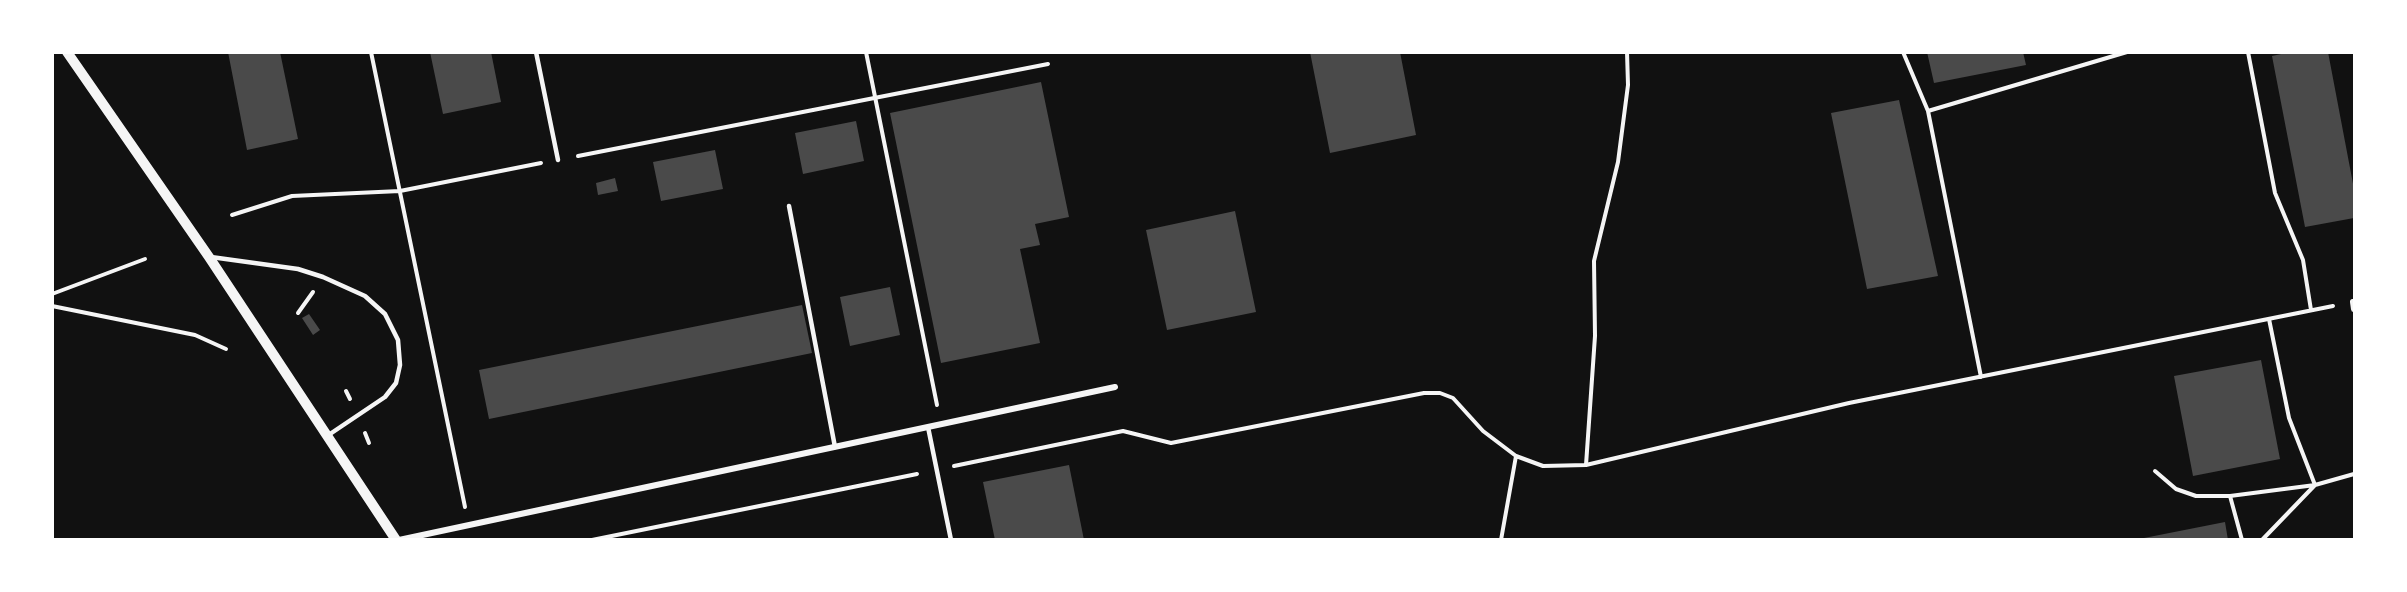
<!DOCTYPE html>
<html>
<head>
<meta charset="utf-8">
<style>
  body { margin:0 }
  #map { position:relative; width:2407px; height:592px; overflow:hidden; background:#111; font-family:Jost,sans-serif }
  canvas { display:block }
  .frame { position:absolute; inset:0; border:54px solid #fff; pointer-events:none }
</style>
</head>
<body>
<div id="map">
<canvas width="2407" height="592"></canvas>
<div class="frame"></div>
</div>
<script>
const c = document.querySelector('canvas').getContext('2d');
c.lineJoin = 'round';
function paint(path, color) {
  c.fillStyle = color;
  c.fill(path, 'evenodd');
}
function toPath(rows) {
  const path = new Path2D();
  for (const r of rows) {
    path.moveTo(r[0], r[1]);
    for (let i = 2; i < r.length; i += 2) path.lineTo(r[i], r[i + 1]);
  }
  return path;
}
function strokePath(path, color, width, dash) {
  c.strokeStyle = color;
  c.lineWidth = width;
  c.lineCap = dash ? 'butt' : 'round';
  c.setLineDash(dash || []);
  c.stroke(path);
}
paint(toPath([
  [228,52,280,52,298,139,247,150],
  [430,52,491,52,501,102,443,114],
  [1310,52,1400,52,1416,135,1330,153],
  [1927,52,2023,52,2026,65,1934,83],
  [2290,52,2328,52,2354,189,2354,218,2305,227,2272,56],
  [1041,82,1069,217,1035,224,1040,245,1020,249,1040,343,941,363,890,113],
  [1899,100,1938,276,1867,289,1831,113],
  [856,121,864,161,803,174,795,133],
  [715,150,723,189,661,201,653,162],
  [615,178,618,191,598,195,596,183],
  [1235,211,1256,312,1167,330,1146,230],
  [890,287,900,335,850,346,840,297],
  [802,305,812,353,489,419,479,370],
  [309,314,320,330,313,335,302,318],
  [2261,360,2280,459,2193,476,2174,376],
  [1069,465,1084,540,995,540,983,482],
  [2225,522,2228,540,2145,540,2144,538]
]), '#4a4a4a');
strokePath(toPath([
  [371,52,465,507],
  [866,52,937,405],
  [1903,52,1928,111,1981,377],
  [2248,52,2275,193,2303,260,2311,310],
  [1928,111,2127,52],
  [578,156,1048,64],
  [232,215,292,196,400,191,541,163],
  [52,294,145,259],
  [52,306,195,335,226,349],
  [298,313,313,292],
  [346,391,350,399],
  [365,433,369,443],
  [1586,465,1595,336,1594,261,1618,162,1628,85,1627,52],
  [954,466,1123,431,1171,443,1424,393,1440,393,1453,398,1483,431,1516,456,1543,466,1586,465,1849,403,2333,306],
  [2155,471,2176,489,2196,496,2230,496,2315,485,2289,418,2269,319],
  [2230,496,2242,540],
  [592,540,917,474],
  [1501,540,1516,456],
  [2262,540,2315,485,2354,474]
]), '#f5f5f5', 4);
strokePath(toPath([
  [536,52,558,160],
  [789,206,835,447],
  [211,257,298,269,323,277,365,296,385,314,398,340,400,365,396,383,385,397,327,436],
  [928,427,951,540]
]), '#f5f5f5', 4.5);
strokePath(toPath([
  [2353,302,2354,309],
  [399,540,1115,387]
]), '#f5f5f5', 6);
strokePath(toPath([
  [67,52,209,257,396,540]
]), '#f5f5f5', 10);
</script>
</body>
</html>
